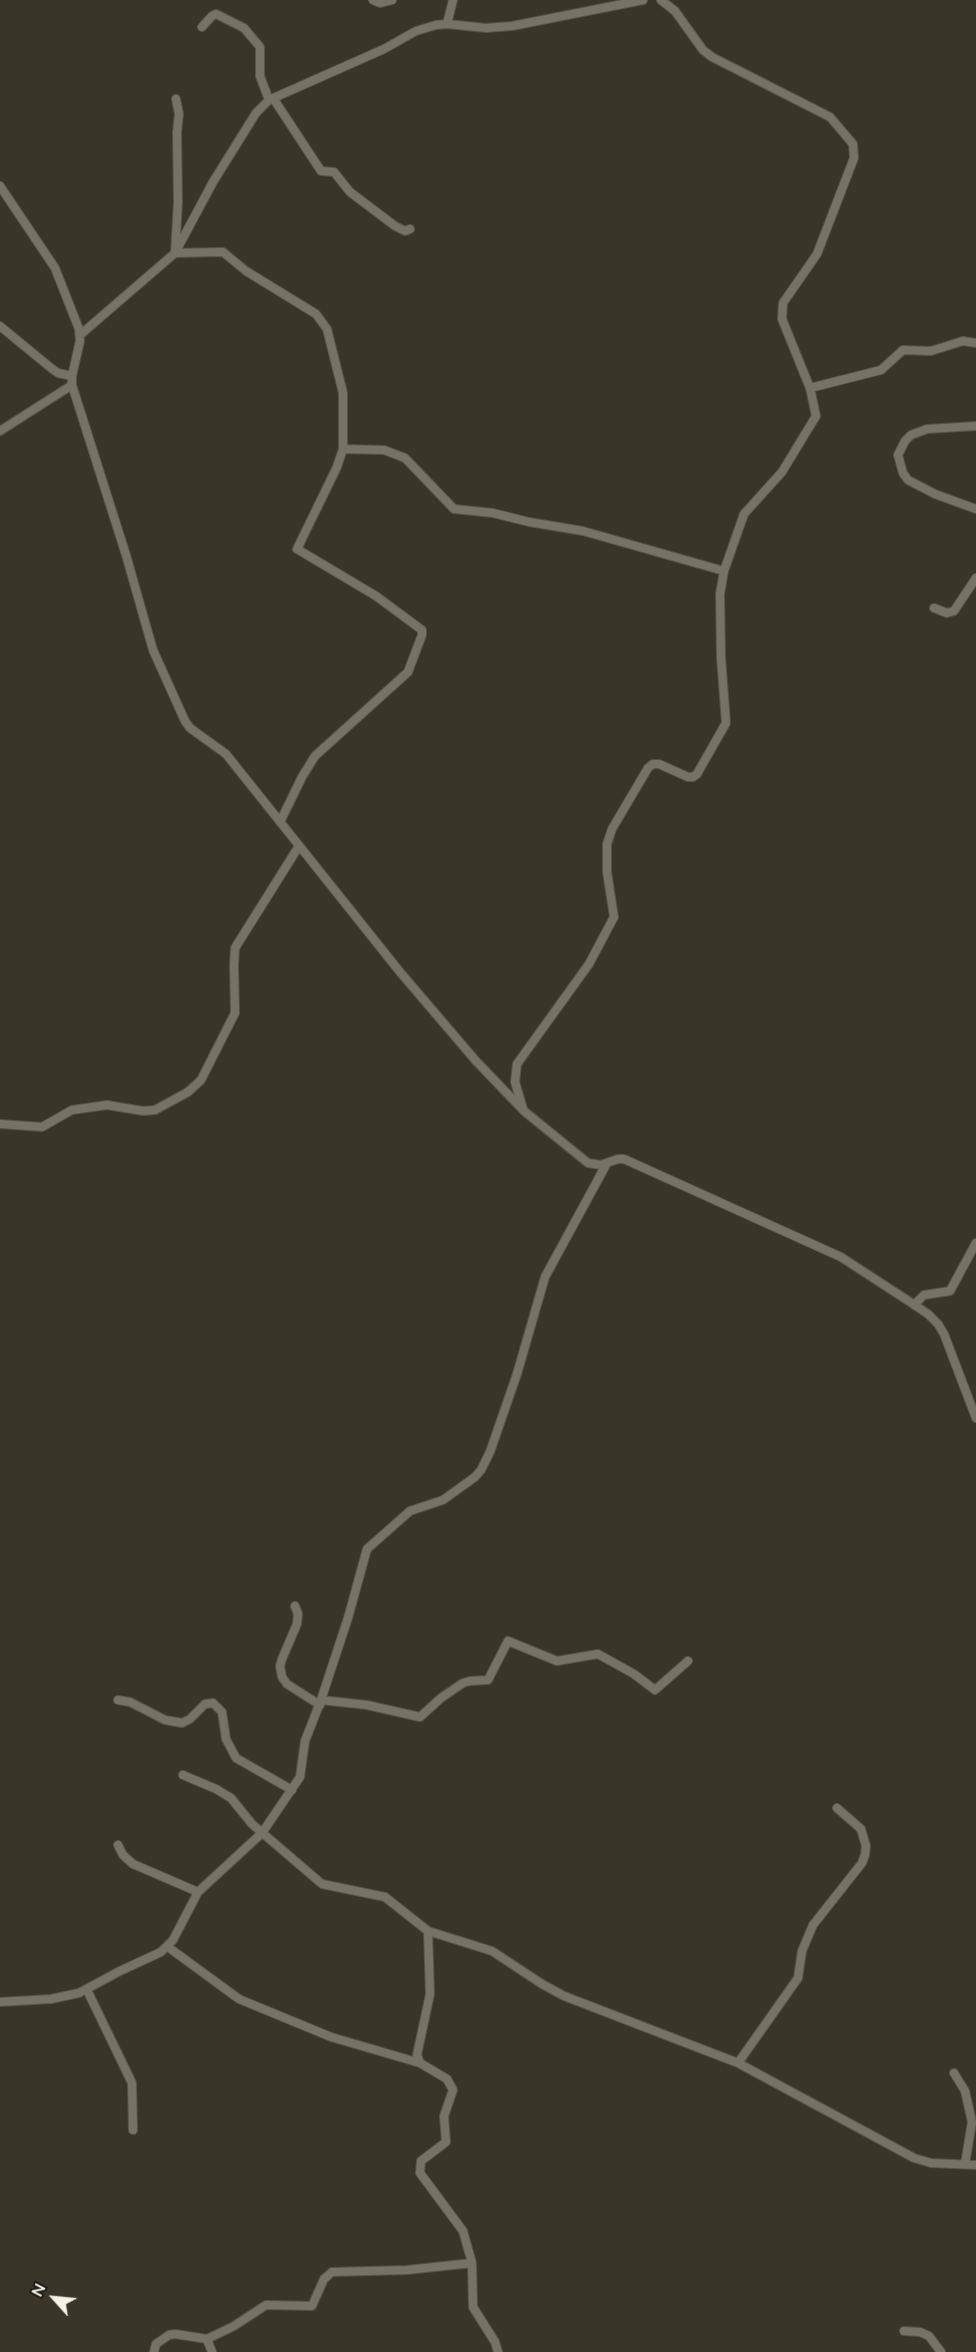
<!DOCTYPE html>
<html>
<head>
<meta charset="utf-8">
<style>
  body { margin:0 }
  #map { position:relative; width:976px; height:2352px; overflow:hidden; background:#393629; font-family:Mulish,sans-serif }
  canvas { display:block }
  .north { position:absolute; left:24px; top:2268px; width:60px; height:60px; -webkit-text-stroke:4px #1f1d17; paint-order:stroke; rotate:297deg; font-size:16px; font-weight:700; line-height:24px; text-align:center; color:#f3f1e8 }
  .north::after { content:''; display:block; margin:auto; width:21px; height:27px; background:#f3f1e8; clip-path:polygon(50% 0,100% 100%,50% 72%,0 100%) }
</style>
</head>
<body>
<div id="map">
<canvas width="976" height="2352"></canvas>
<div class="north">N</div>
</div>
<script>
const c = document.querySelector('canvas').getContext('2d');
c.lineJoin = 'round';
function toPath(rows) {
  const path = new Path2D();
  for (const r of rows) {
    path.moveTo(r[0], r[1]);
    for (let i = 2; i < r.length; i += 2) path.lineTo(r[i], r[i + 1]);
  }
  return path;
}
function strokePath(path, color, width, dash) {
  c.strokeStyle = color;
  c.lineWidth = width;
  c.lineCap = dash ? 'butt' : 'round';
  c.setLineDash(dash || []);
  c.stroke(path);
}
const street = toPath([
  [373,0,380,3,392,0],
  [447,24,453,0],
  [202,27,212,16,216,14,244,28,260,47,260,76,269,100],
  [273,98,321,171,334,172,350,192,395,226,405,231,410,229],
  [176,99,179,114,177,132,178,202,175,253,223,252,246,271,316,314,327,329,343,393,343,449,337,467,297,549,376,596,422,630,422,635,408,672,315,756,302,777,280,822],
  [0,186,55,268,79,329,80,341,72,376,72,385,126,555,153,650,185,721,190,728,226,754,400,972,476,1061,524,1111,588,1163,601,1165,618,1159,624,1159,841,1257,907,1300,928,1314,938,1324,944,1334,976,1418],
  [0,326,51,368,58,373,72,376],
  [80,335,175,253,213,182,256,113,269,100,384,49,416,31,436,25,447,24,486,28,512,26,643,0],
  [810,388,881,370,903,350,931,351,963,341,976,343],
  [976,426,927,429,911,435,905,441,898,455,903,473,908,480,935,494,976,509],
  [0,431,72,385],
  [343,449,384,450,405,458,454,509,493,513,529,522,583,531,724,571],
  [934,608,947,613,954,611,976,578],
  [523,1109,515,1082,517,1064,589,964,614,917,607,872,607,844,612,829,648,768,653,764,659,764,688,777,693,777,697,774,726,723,721,657,720,594,724,571,744,514,782,472,816,416,810,388,782,319,783,303,817,254,854,158,853,144,830,117,712,57,703,50,675,11,661,0],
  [0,1124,42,1127,72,1110,107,1105,143,1111,155,1110,188,1092,201,1080,235,1013,234,965,235,948,299,846],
  [914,1305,924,1295,950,1291,976,1243],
  [295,1606,298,1614,297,1624,282,1659,280,1666,282,1677,287,1684,320,1705],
  [118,1700,130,1702,165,1720,182,1723,190,1719,205,1704,213,1703,222,1712,226,1739,236,1758,292,1790],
  [321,1700,367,1705,420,1717,441,1698,463,1683,470,1681,488,1680,508,1641,557,1661,598,1654,634,1674,655,1690,688,1661],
  [183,1775,216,1789,231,1798,252,1824,322,1884,385,1897,428,1931,492,1951,542,1984,564,1996,738,2063,914,2158,931,2163,976,2165],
  [118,1845,123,1855,133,1864,198,1892],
  [428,1931,430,1994,417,2055,420,2063,447,2079,453,2090,444,2116,446,2142,421,2161,420,2173,463,2231,472,2263,473,2307,495,2342,498,2352],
  [168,1947,239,1999,331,2037,420,2063],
  [87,1990,132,2083,133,2130],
  [0,2002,51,1999,79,1993,120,1971,161,1952,173,1940,198,1892,262,1833,300,1777,305,1741,321,1700,348,1618,367,1549,410,1511,443,1500,475,1477,481,1470,490,1452,517,1374,545,1277,607,1163],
  [738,2063,798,1978,802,1951,813,1925,862,1863,865,1855,866,1846,861,1829,837,1808],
  [954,2073,965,2091,972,2122,965,2164],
  [904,2331,920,2332,929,2336,941,2352],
  [207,2339,212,2352],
  [154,2352,156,2344,169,2335,175,2334,207,2339,234,2326,266,2305,312,2306,324,2279,332,2272,407,2270,472,2263]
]);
strokePath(street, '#575449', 10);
strokePath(street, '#777364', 8);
</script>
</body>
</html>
